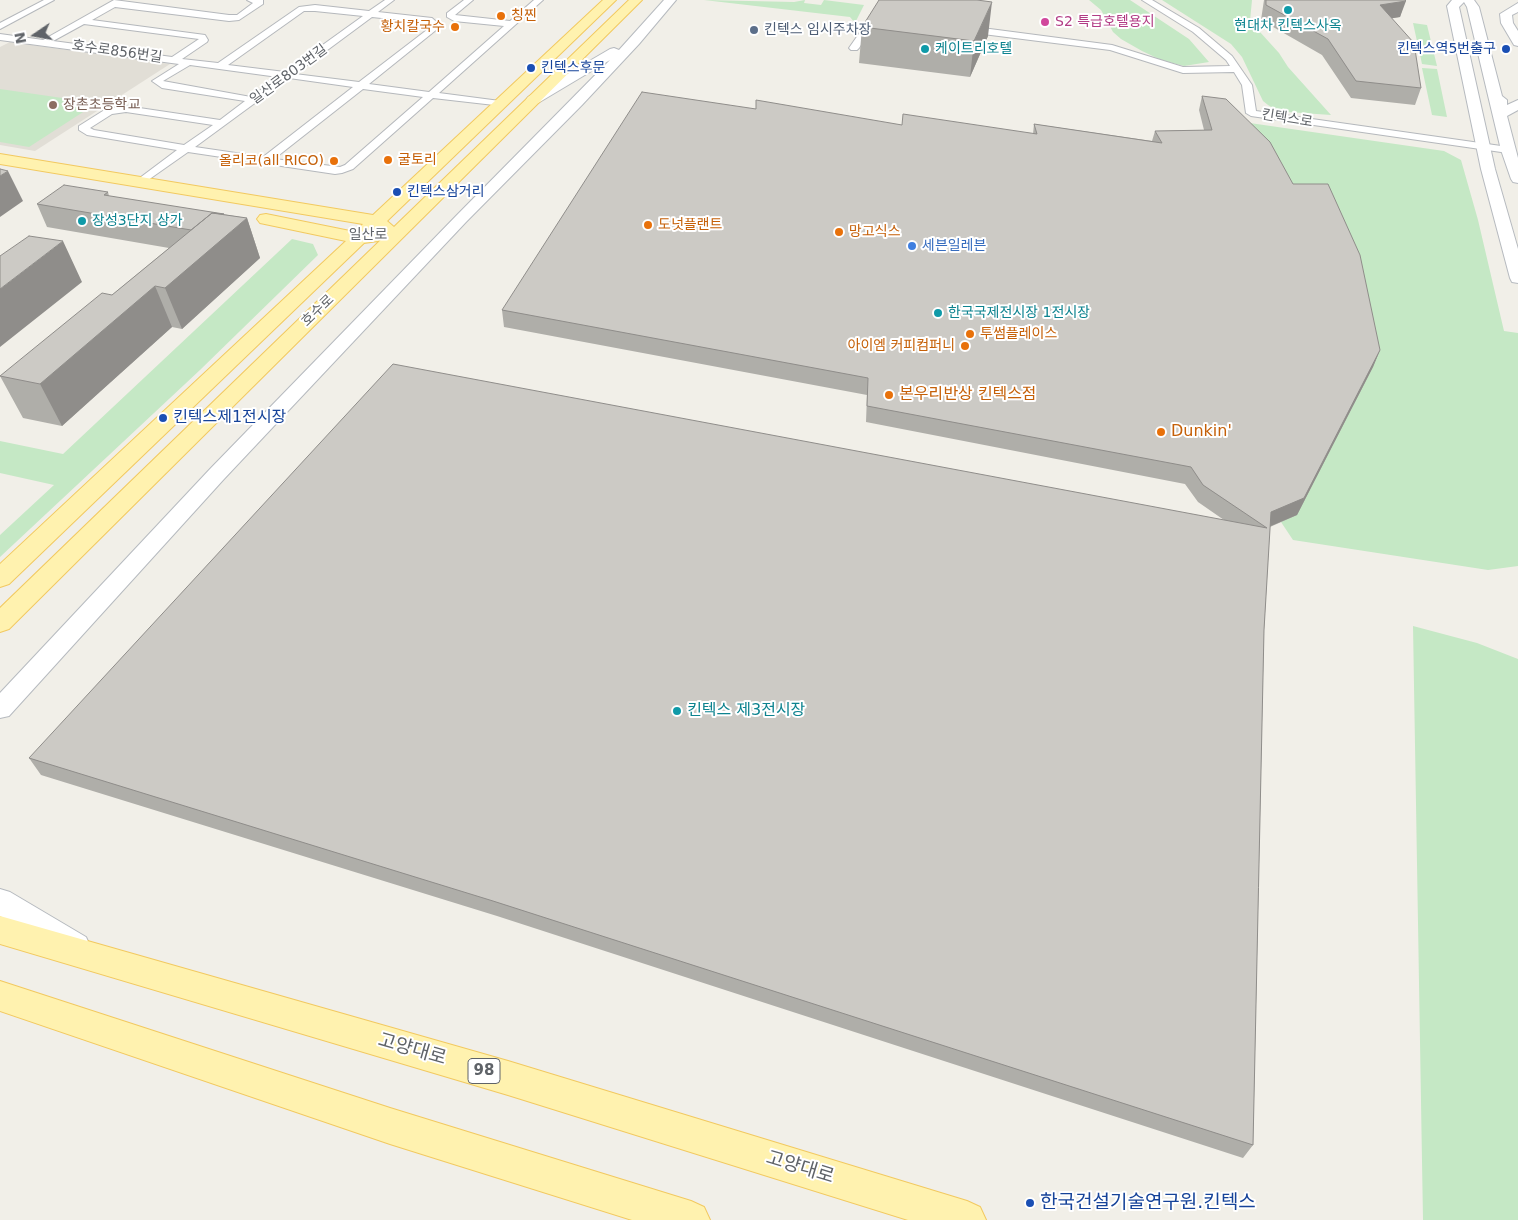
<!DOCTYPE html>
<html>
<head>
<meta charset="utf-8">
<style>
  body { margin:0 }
  #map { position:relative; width:1518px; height:1220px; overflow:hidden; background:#f1efe8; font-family:"DejaVu Sans",sans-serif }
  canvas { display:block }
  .north { position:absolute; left:10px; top:10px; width:50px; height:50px; -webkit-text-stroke:4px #fff; paint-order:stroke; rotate:258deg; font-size:14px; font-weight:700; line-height:20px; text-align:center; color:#5f6368 }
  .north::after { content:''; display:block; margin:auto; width:18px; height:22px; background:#5f6368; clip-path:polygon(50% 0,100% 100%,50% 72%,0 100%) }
</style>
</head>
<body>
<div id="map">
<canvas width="1518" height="1220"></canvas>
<div class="north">N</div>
</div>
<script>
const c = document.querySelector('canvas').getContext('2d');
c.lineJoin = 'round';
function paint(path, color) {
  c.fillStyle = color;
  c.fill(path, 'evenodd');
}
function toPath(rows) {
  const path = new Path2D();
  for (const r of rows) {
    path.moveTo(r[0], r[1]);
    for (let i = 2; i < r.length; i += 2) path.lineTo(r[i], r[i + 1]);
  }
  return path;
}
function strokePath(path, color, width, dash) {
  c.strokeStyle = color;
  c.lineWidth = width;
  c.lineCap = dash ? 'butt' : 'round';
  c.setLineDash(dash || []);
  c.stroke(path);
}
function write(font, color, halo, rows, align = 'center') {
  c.font = font + ' "DejaVu Sans","Noto Sans KR",sans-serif';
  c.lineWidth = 4;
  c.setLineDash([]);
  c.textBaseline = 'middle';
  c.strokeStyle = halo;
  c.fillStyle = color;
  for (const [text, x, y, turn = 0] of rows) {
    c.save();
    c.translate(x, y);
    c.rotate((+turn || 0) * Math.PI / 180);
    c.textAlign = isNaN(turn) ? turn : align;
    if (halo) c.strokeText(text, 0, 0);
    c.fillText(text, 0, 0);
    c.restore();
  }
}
paint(toPath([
  [10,42,170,64,35,151,0,145,0,47]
]), '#e1ded6');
paint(toPath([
  [704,0,794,2,805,0,804,3,821,5,824,0,864,5,855,23,850,17],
  [1089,0,1130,0,1189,39,1209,62,1184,66,1161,60,1142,51,1121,39,1113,32,1101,10],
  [1162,0,1252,0,1250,21,1279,53,1288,67,1331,115,1288,112,1276,110,1268,105,1263,101,1242,57,1231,44],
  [1413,23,1427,25,1437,66,1422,64],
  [1422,68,1437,69,1447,117,1432,115],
  [0,89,97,103,29,147,0,142],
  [1229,120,1444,151,1461,160,1478,220,1504,331,1518,333,1518,566,1488,570,1293,540,1281,522,1306,498,1288,200],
  [292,239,313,244,318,255,200,370,0,557,0,535,54,485,0,473,0,441,63,454],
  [1413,626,1477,643,1518,659,1518,1220,1423,1220]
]), '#c5e8c5');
const street = toPath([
  [44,0,54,0,0,29,0,23,44,0],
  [114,0,229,15,237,15,253,3,247,0,263,0,263,4,239,20,229,21,115,7,92,20,205,35,208,40,207,42,182,59,218,63,299,7,315,5,369,11,385,0,394,0,378,12,432,18,441,26,369,84,429,92,504,26,454,21,447,17,447,13,464,0,473,0,455,15,510,21,534,0,543,0,439,93,500,101,505,104,503,106,433,98,353,169,342,173,335,174,188,152,141,185,136,182,137,180,177,150,87,135,79,130,79,126,106,109,126,106,220,120,245,101,162,88,152,81,179,64,0,40,0,34,43,40,114,0],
  [304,11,315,11,363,16,285,72,228,65,304,11],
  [372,17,429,23,432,26,359,82,295,74,372,17],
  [84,24,199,39,172,57,53,41,84,24],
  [190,65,278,77,251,97,163,81,190,65],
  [289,78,353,87,263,157,195,147,289,78],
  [363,89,423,97,345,165,340,167,274,159,363,89],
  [126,112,213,125,184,145,94,130,90,128,112,114,126,112],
  [1142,0,1152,0,1199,28,1232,56,1252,85,1256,111,1508,147,1513,150,1508,153,1251,116,1246,113,1242,85,1234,72,1183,73,1110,50,967,32,963,29,967,26,1112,45,1183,67,1230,66,1226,60,1193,32,1142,0],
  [873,17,877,20,859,48,857,50,851,50,849,48,870,18,873,17]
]);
const secondary = toPath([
  [664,0,676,0,639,44,582,105,466,222,224,479,9,716,0,718,0,693,210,469,456,216,610,60,538,103,528,103,526,100,528,97,610,49,614,48,619,50,664,0],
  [1452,0,1474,0,1479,7,1502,96,1507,100,1507,105,1518,100,1518,110,1507,116,1518,158,1518,183,1513,182,1511,179,1501,150,1467,7,1464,2,1459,7,1495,169,1518,249,1518,283,1512,282,1510,278,1481,169,1447,6,1452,0],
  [1518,3,1518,12,1512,15,1513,23,1518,31,1518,46,1514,45,1501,23,1500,14,1518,3],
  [0,889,10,892,86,937,90,946,86,955,76,959,66,955,0,916,0,889]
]);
const primary = toPath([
  [603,0,616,0,387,221,394,227,629,0,642,0,9,629,0,632,0,608,388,233,378,230,375,232,381,237,378,241,364,243,9,584,0,587,0,564,346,241,260,223,257,219,260,215,266,214,355,232,363,224,0,164,0,154,373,215,603,0],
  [0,916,508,1061,967,1201,980,1207,986,1220,908,1220,508,1095,0,944,0,916],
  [0,981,390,1108,691,1201,704,1207,710,1220,632,1220,390,1144,0,1011,0,981]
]);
strokePath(street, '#b5b8bc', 2);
strokePath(secondary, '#b6babf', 2);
strokePath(primary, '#f2c960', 2);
paint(street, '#fff');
paint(secondary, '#fff');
paint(primary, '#fff2af');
paint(toPath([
  [1264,0,1405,0,1400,17,1392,18,1421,88,1415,105,1351,98,1322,55,1261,20],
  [862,27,988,36,970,77,859,63],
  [1202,96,1380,350,1373,367,1297,515,1270,527,1264,630,1253,1145,1243,1158,497,916,41,775,29,758,1224,520,1198,502,1185,484,866,422,867,395,504,327,502,310,902,125,1033,134,1034,124,1152,141,1155,131,1204,130,1199,110],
  [108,192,109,196,247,218,260,258,182,329,172,327,62,426,23,418,0,376,112,295,169,248,47,227,37,204]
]), '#afaea9');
paint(toPath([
  [1406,1,1400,17,1375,21,1380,5],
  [992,2,988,36,970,77,974,41],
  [8,171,23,201,0,217,0,176],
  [224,214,231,232,247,218,260,258,182,329,165,288],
  [63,241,82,282,0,347,0,289],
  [155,286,172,327,62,426,40,384],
  [1380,350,1373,367,1297,515,1266,528,1271,512]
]), '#8f8d8a');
const building = toPath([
  [879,0,977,0,992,2,974,41,862,27,879,0],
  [1266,0,1405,0,1406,1,1380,5,1414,43,1421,88,1356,81,1328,39,1266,5,1266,0],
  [642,92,756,109,756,100,902,125,903,114,1037,134,1034,124,1162,143,1155,131,1212,130,1202,96,1226,99,1270,142,1293,184,1328,184,1360,255,1380,350,1304,498,1271,512,1264,630,1253,1145,493,901,29,758,393,364,1267,528,1203,485,1191,467,867,406,868,378,502,310,642,92],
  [0,169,8,171,0,176,0,169],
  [64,185,108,192,104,195,224,214,223,214,212,213,191,230,37,204,64,185],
  [212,213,247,218,165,288,155,286,40,384,0,376,102,293,112,295,212,213],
  [29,236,63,241,0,289,0,256,29,236]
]);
paint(building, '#cccac5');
strokePath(building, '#8f8d8a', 1);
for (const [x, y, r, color] of [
  [1288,10,5,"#0f9aa8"],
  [501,16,5,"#e8710a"],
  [1045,22,5,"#d1479c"],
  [455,27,5,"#e8710a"],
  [754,30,5,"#5c6f8a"],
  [925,49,5,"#0f9aa8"],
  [1506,49,5,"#1a4fb4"],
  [531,68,5,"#1a4fb4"],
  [53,105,5,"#8d6e63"],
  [388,160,5,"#e8710a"],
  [334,161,5,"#e8710a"],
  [397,192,5,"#1a4fb4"],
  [82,221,5,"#0f9aa8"],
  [648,225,5,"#e8710a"],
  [839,232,5,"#e8710a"],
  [912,246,5,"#3f7fe0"],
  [938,313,5,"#0f9aa8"],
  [970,334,5,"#e8710a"],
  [965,346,5,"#e8710a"],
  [889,395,5,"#e8710a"],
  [163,418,5,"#1a4fb4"],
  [1161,432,5,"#e8710a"],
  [677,711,5,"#0f9aa8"],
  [1030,1203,5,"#1a4fb4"]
]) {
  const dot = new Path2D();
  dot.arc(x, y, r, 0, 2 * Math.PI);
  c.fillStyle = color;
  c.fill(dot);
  strokePath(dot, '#fff', 2);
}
write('14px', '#c56008', '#fff', [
  ["칭찐",511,16],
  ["황치칼국수",445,27,"right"],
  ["굴토리",398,160],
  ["올리코(all RICO)",324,161,"right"],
  ["도넛플랜트",658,225],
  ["망고식스",849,232],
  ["투썸플레이스",980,334],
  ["아이엠 커피컴퍼니",955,346,"right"]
], 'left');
write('14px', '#b23c85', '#fff', [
  ["S2 특급호텔용지",1055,22]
], 'left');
write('14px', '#0d838f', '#fff', [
  ["현대차 킨텍스사옥",1288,26,"center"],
  ["케이트리호텔",935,49],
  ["장성3단지 상가",92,221],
  ["한국국제전시장 1전시장",948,313]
], 'left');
write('14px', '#4e5e75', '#fff', [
  ["킨텍스 임시주차장",764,30]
], 'left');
write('14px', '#164399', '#fff', [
  ["킨텍스역5번출구",1496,49,"right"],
  ["킨텍스후문",541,68],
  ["킨텍스삼거리",407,192]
], 'left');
write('14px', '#5f6368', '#fff', [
  ["호수로856번길",117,52,8],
  ["일산로803번길",289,75,-36],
  ["킨텍스로",1287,119,9],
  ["일산로",368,235],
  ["호수로",318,311,-44]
]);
write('14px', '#785e54', '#fff', [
  ["장촌초등학교",63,105]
], 'left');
write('14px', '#366cbe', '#fff', [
  ["세븐일레븐",922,246]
], 'left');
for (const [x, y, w] of [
  [484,1071,32]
]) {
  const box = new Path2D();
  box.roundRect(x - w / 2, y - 12.5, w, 25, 4);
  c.fillStyle = '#fff';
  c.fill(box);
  strokePath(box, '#5f6368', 1);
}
write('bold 15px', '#5f6368', null, [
  ["98",484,1071]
]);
write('16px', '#c56008', '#fff', [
  ["본우리반상 킨텍스점",899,395],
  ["Dunkin'",1171,432]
], 'left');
write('16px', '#164399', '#fff', [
  ["킨텍스제1전시장",173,418]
], 'left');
write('16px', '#0d838f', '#fff', [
  ["킨텍스 제3전시장",687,711]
], 'left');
write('19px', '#5f6368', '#fff', [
  ["고양대로",412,1050,16],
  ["고양대로",800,1168,17]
]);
write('19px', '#164399', '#fff', [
  ["한국건설기술연구원.킨텍스",1040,1203]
], 'left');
</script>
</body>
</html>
